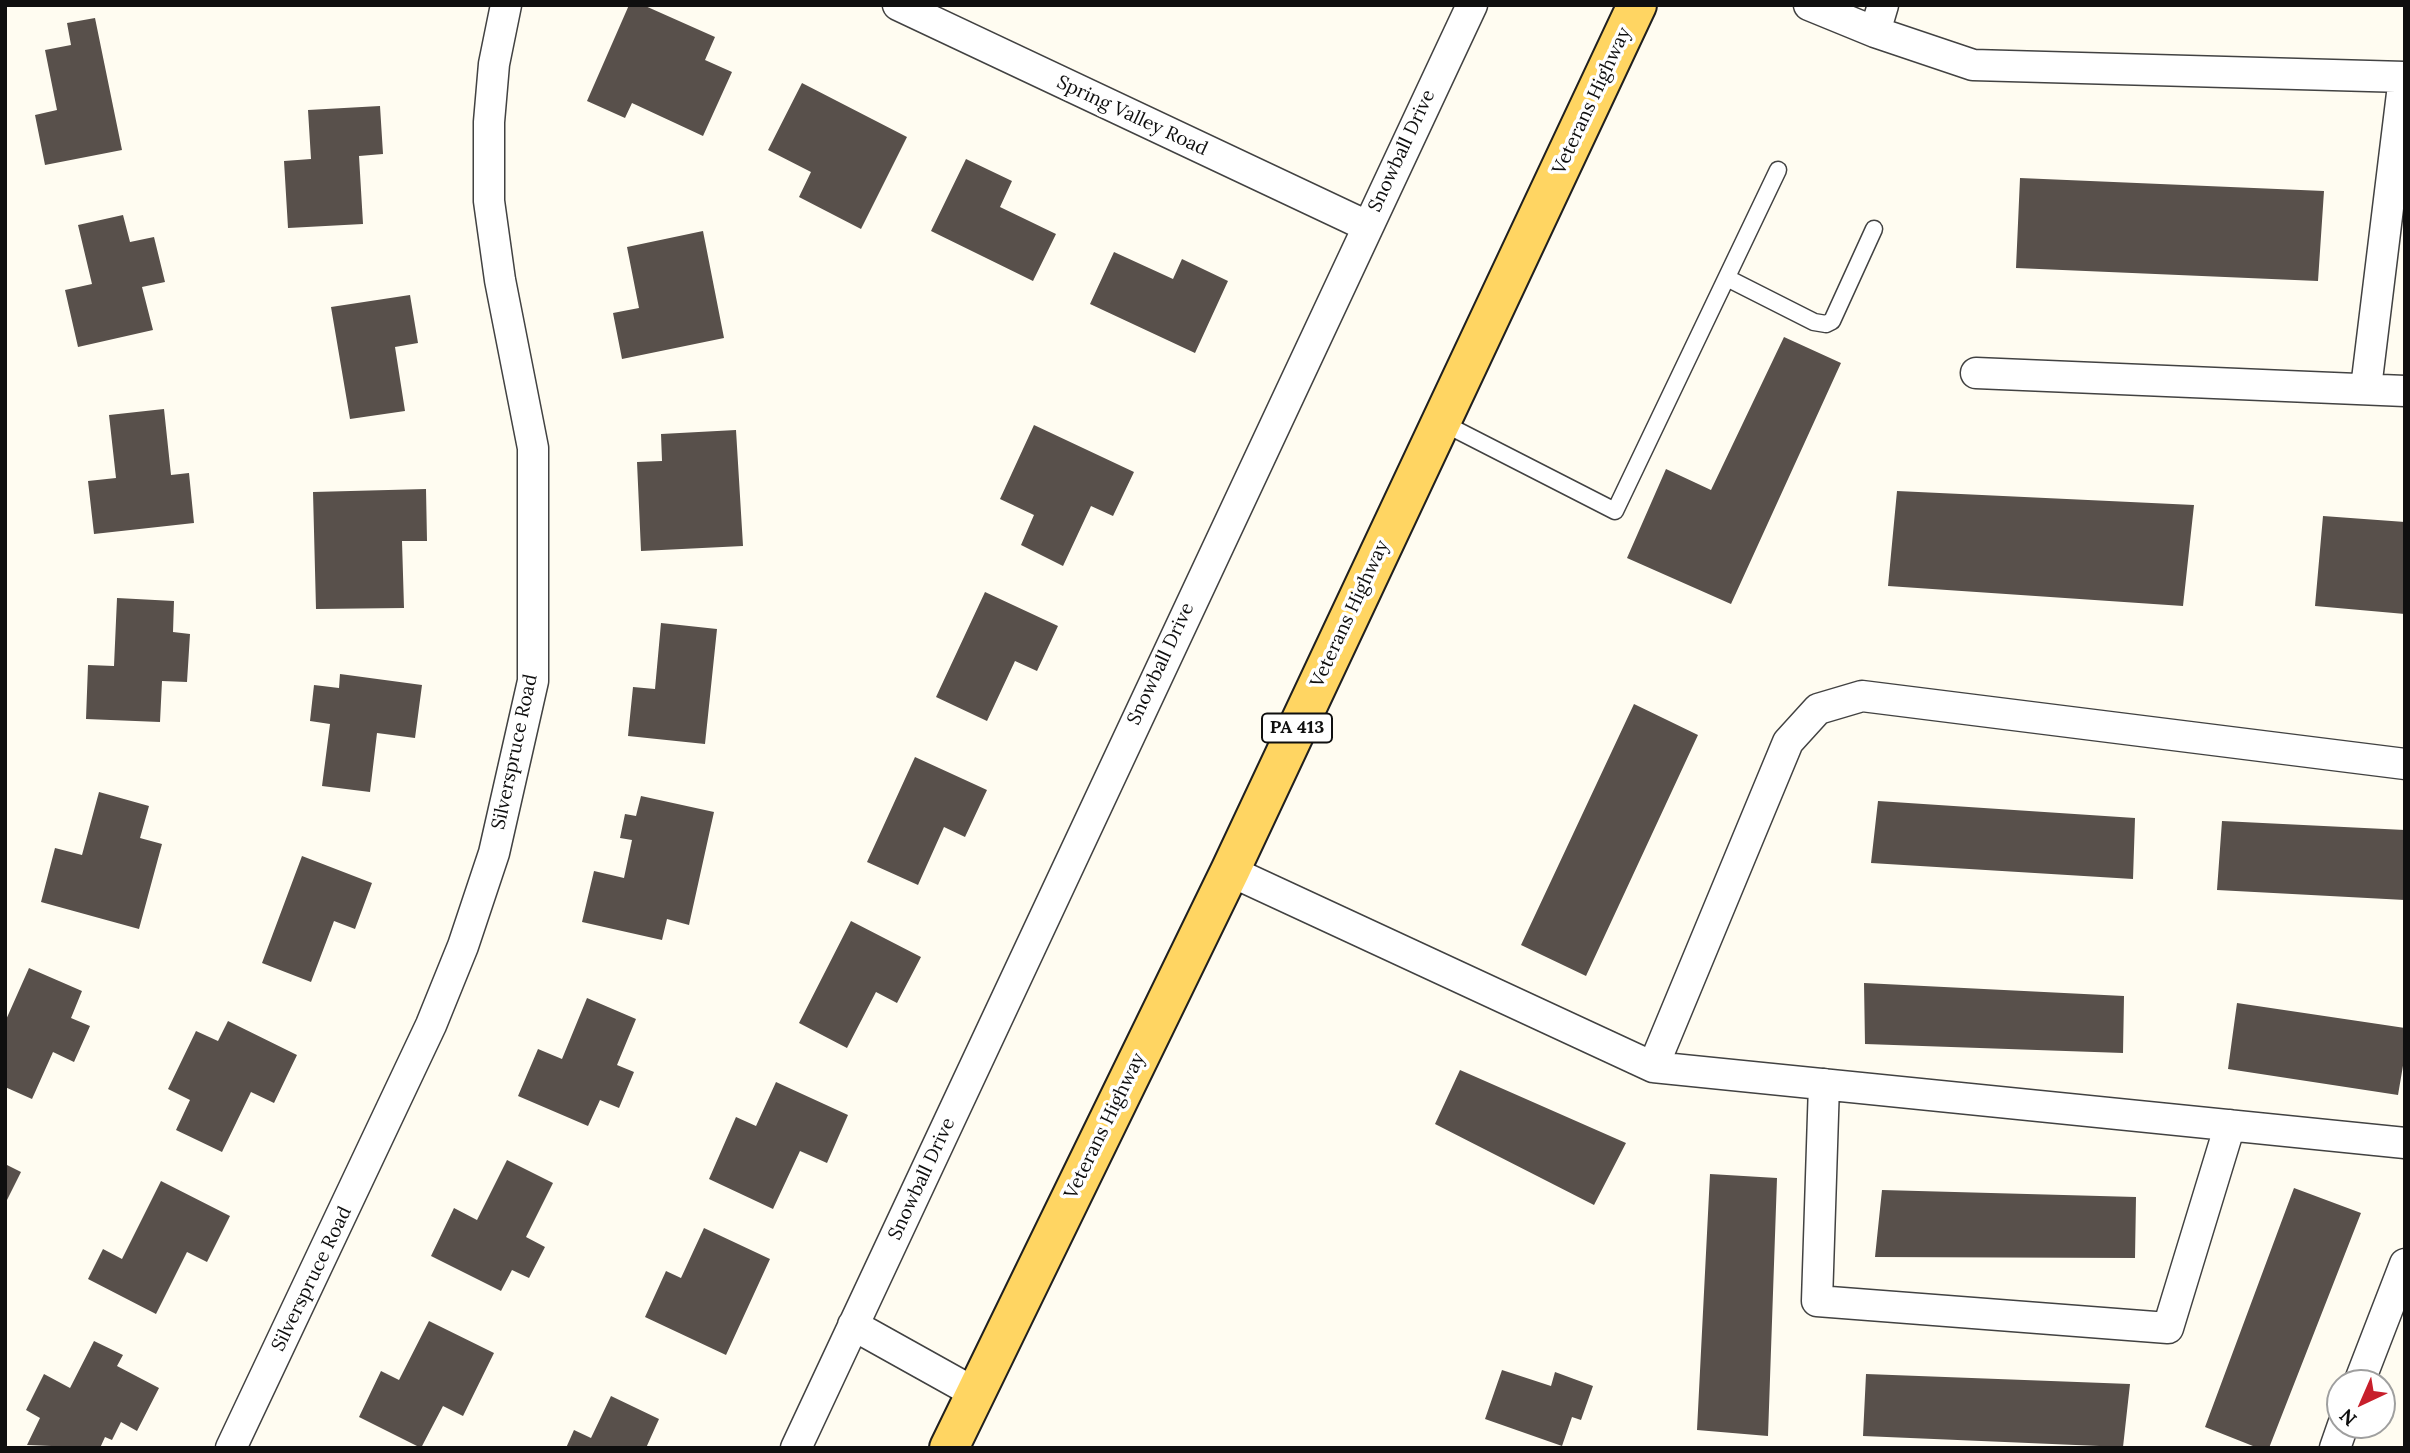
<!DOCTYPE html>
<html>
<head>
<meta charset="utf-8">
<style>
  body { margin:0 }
  #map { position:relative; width:2410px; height:1453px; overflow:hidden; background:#fffcf1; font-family:Lora,serif }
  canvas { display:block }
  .frame { position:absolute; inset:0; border:7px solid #0f0f0f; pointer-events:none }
  .north { position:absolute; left:2326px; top:1369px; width:70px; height:70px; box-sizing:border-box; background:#fff; border:2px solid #9f9f9f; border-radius:50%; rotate:224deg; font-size:19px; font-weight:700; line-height:28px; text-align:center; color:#0f0f0f }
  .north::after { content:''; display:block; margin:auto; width:24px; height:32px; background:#c71f2b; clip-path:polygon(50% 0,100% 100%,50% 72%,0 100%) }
</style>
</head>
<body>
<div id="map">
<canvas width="2410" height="1453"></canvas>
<div class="frame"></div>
<div class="north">N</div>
</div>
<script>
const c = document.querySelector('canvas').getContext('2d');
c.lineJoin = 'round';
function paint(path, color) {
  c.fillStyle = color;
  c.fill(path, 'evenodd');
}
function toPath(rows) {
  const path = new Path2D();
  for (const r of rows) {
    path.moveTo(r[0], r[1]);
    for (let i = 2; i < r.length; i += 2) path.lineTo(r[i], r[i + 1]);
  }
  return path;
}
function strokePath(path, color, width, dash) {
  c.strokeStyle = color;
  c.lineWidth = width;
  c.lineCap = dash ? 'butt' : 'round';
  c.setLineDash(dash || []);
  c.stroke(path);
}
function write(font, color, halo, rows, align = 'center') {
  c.font = font + ' Lora,serif';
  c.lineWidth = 7;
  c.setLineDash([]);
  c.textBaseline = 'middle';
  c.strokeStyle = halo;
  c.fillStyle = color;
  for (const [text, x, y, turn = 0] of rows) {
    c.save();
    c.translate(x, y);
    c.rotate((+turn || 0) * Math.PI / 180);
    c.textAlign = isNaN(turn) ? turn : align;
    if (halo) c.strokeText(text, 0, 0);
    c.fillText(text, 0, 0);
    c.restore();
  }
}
paint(toPath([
  [629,5,643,5,715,37,705,60,732,72,703,136,632,103,625,118,587,101],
  [95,18,122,150,45,165,35,115,57,110,45,50,71,45,67,23],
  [802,83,907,137,861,229,799,197,811,172,768,150],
  [380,106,383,154,359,156,363,224,288,228,284,161,311,159,308,110],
  [966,159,1012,181,1000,207,1056,234,1033,281,931,231],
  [2020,178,2324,191,2318,281,2016,268],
  [123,215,130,242,154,237,165,282,142,287,153,330,78,347,65,290,92,284,78,225],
  [703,231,724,338,622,359,613,313,639,308,627,247],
  [1114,252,1173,279,1182,259,1228,281,1195,353,1090,304],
  [410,295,418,343,395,347,405,411,350,419,331,307],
  [1784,337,1841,363,1731,604,1627,558,1666,469,1711,490],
  [164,409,171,475,189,473,194,523,94,534,88,481,116,478,109,415],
  [1034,425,1134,472,1113,516,1091,506,1063,566,1021,545,1034,515,1000,499],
  [736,430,743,546,641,551,637,462,662,461,661,434],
  [426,489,427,541,402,541,404,608,316,609,313,492],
  [1897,491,2194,505,2183,606,1888,586],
  [2323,516,2405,522,2405,614,2315,606],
  [985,592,1058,626,1037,671,1015,661,987,721,936,697],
  [117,598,174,601,173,632,190,634,187,682,162,681,160,722,86,719,88,665,114,666],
  [661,623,717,629,705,744,628,736,633,687,655,689],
  [340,674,422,685,415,738,377,733,370,792,322,786,330,724,310,721,314,685,339,688],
  [1634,704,1698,735,1586,976,1521,945],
  [915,757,987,790,965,837,944,827,918,885,867,862],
  [99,792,149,806,140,838,162,844,139,929,41,902,55,848,82,855],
  [641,796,714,812,689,925,667,919,662,940,582,922,594,871,624,878,632,840,620,838,625,814,636,816],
  [1878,801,2135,818,2133,879,1871,863],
  [2222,821,2405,830,2405,900,2217,890],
  [302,856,372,883,355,929,334,921,311,982,262,963],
  [851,921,921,957,897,1003,876,992,847,1048,799,1023],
  [29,968,82,991,71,1018,90,1026,74,1062,53,1052,32,1099,5,1087,5,1022],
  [1864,983,2124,996,2123,1053,1865,1044],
  [587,998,636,1019,617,1065,634,1072,619,1108,600,1100,588,1126,518,1096,538,1049,562,1059],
  [2237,1003,2405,1028,2405,1054,2398,1095,2228,1069],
  [228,1021,297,1055,274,1103,251,1092,222,1152,176,1130,190,1100,168,1089,196,1031,218,1041],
  [1460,1070,1626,1143,1594,1205,1435,1124],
  [776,1082,848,1115,827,1163,800,1151,773,1209,709,1179,736,1117,756,1126],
  [507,1160,553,1183,526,1237,545,1247,529,1278,512,1270,501,1291,431,1256,454,1208,477,1220],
  [5,1164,21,1172,5,1204],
  [1710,1174,1777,1178,1768,1436,1697,1430],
  [161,1181,230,1216,207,1262,187,1252,156,1314,88,1279,103,1249,122,1259],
  [2294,1188,2361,1213,2269,1448,2258,1448,2205,1427],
  [1882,1190,2136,1197,2135,1258,1875,1257],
  [704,1228,770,1259,726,1355,645,1317,666,1271,681,1278],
  [429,1321,494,1353,463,1416,443,1406,421,1448,359,1417,381,1371,399,1380],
  [94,1341,123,1355,117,1366,159,1388,137,1431,121,1422,112,1440,105,1437,100,1448,27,1445,40,1418,26,1410,44,1374,70,1388],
  [1502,1370,1551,1386,1555,1372,1593,1386,1581,1420,1572,1417,1562,1446,1485,1419],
  [1866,1374,2130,1384,2123,1447,1863,1436],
  [611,1396,659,1419,646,1448,566,1448,574,1430,591,1438]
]), '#58504b');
const service = toPath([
  [1727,278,1814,322,1826,324,1832,321,1874,229],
  [1441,422,1615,511,1778,170]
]);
const minor = toPath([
  [898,5,1367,226],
  [1809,5,1875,32,1973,65,2405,77],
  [1875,32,1883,5],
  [1976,373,2405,391],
  [2366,388,2404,77],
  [1230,871,1653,1067,2405,1143],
  [1653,1067,1788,742,1818,709,1862,696,2405,764],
  [1824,1084,1817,1301,2168,1328,2230,1125],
  [853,1325,975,1393],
  [2359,1383,2405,1264],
  [231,1448,431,1025,463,946,494,853,533,681,533,448,500,280,489,201,489,122,494,64,506,5],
  [796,1448,1472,5],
  [2335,1448,2343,1425]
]);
const primary = toPath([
  [949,1448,1230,871,1637,5]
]);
strokePath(service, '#424242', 19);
strokePath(minor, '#424242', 33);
strokePath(primary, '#202020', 42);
strokePath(service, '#fff', 16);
strokePath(minor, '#fff', 30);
strokePath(primary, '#ffd562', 38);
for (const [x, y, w] of [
  [1297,728,70]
]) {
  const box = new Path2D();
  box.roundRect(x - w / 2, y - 14.5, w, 29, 5);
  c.fillStyle = '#fff';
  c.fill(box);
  strokePath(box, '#0f0f0f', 2);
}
write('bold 18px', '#0f0f0f', null, [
  ["PA 413",1297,728]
]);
write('19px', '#0f0f0f', '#fff', [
  ["Veterans Highway",1592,101,-65],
  ["Spring Valley Road",1132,116,25],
  ["Snowball Drive",1402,151,-65],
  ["Veterans Highway",1350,614,-65],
  ["Snowball Drive",1161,664,-65],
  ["Silverspruce Road",515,752,-78],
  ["Veterans Highway",1105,1126,-64],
  ["Snowball Drive",922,1179,-65],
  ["Silverspruce Road",312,1279,-64]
]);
</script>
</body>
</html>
